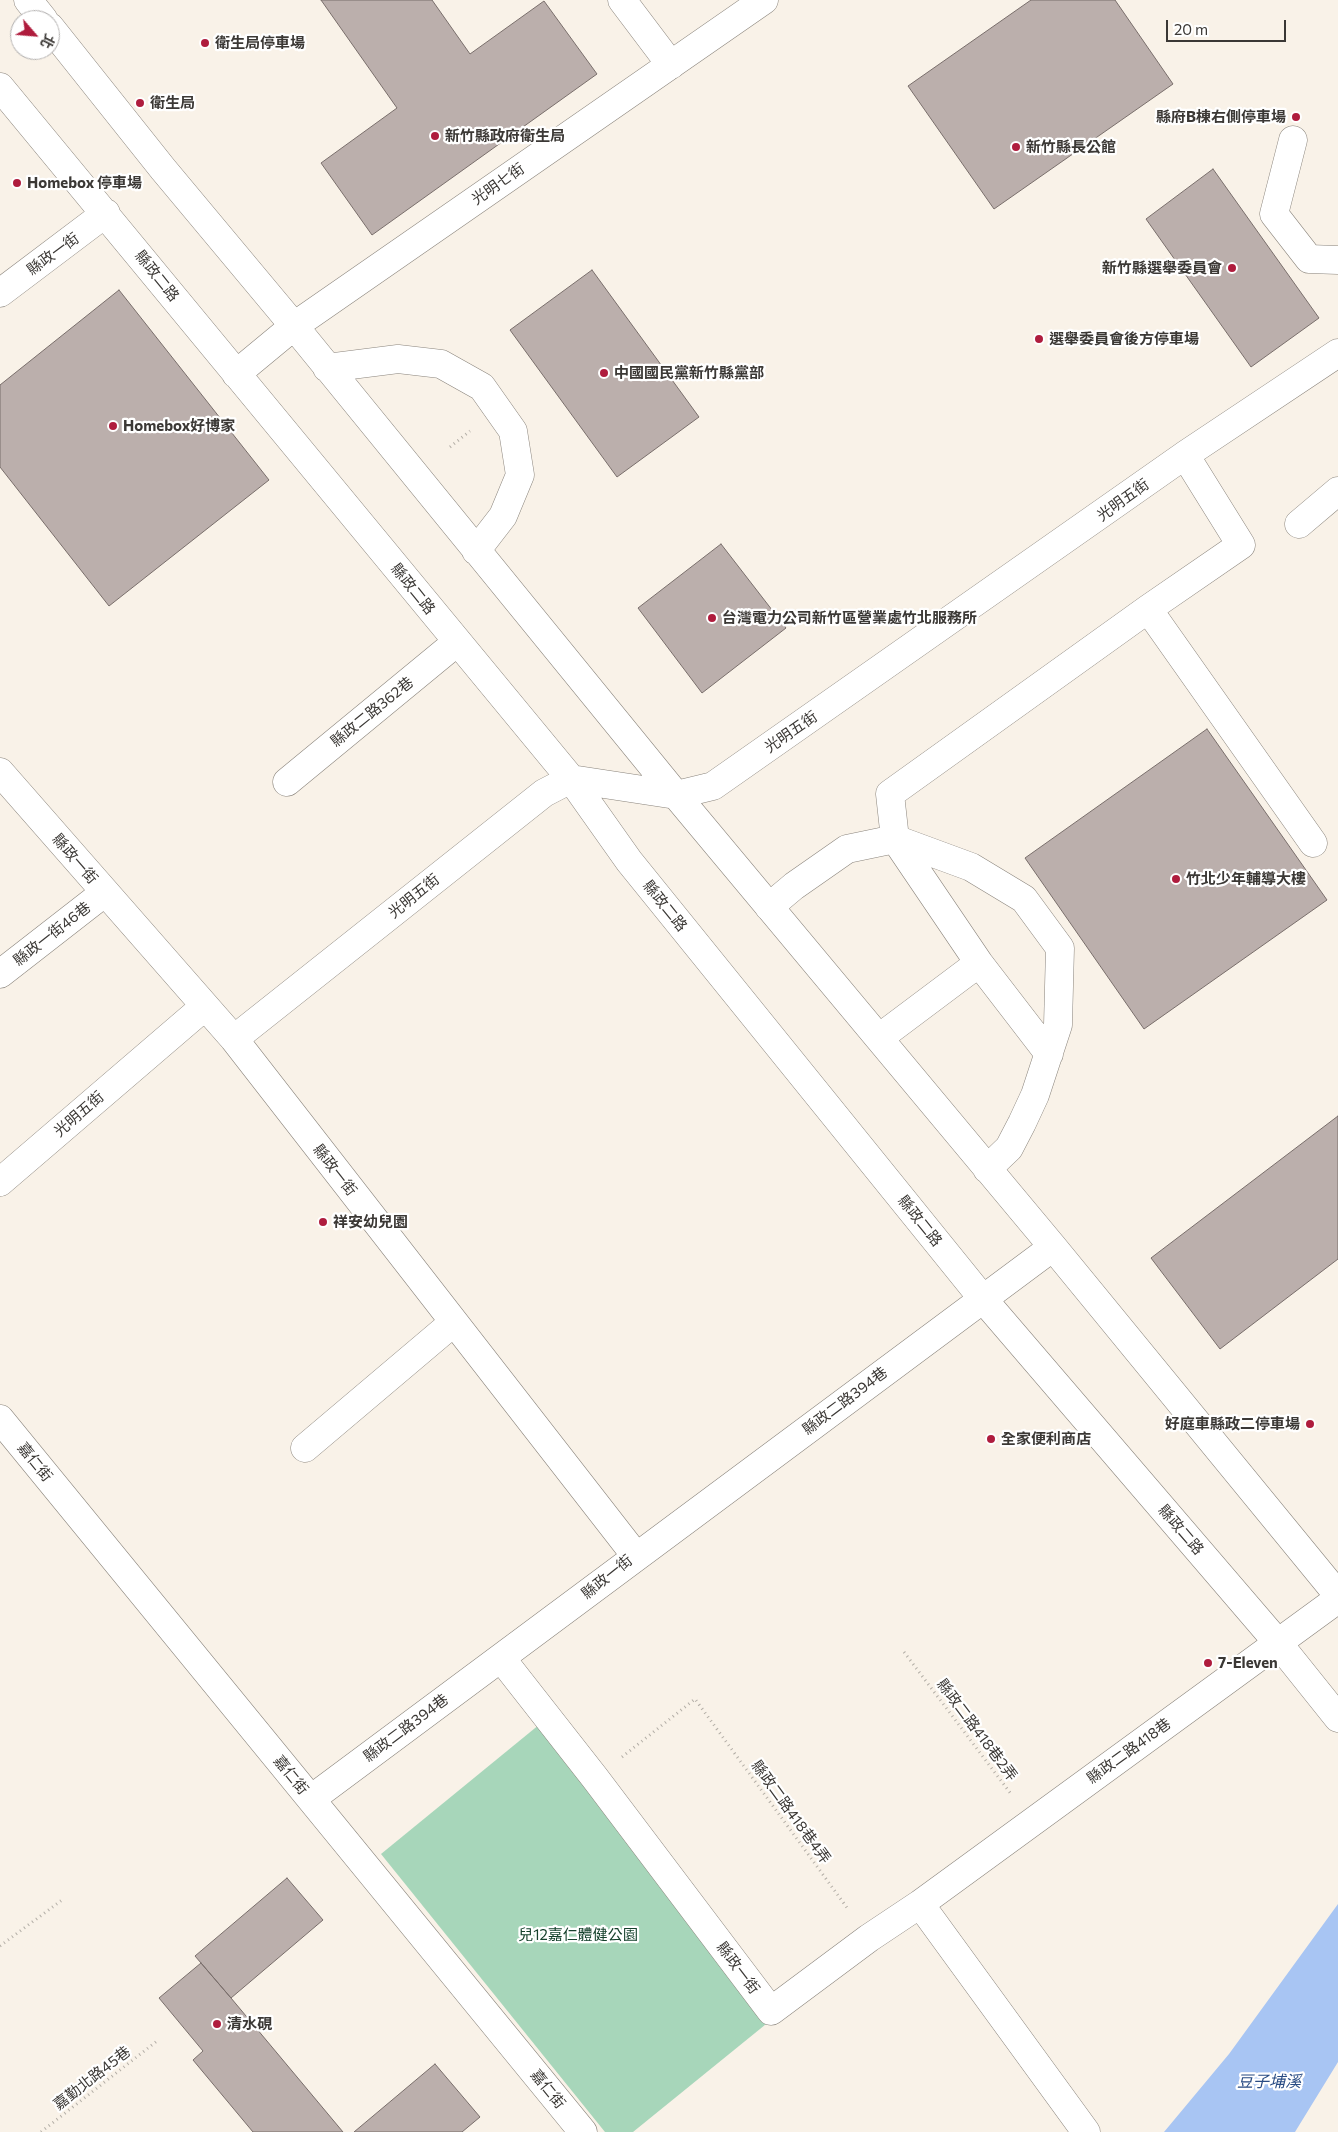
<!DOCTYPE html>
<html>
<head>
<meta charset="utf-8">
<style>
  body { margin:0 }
  #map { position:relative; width:1338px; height:2132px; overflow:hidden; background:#f9f2e8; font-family:Commissioner,"Noto Sans TC",sans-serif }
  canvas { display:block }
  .north { position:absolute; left:10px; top:10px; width:50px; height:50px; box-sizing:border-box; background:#fff; border:1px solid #b1afae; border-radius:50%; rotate:117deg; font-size:14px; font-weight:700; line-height:20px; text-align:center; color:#3b3835 }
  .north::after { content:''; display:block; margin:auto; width:18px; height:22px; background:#af1c3d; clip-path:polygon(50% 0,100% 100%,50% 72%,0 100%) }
  .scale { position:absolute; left:1166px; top:20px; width:120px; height:22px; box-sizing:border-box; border:2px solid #3b3835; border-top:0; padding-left:6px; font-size:15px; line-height:18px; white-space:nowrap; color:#3b3835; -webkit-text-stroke:4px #fff; paint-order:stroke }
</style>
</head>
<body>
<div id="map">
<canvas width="1338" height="2132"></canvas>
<div class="north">北</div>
<div class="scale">20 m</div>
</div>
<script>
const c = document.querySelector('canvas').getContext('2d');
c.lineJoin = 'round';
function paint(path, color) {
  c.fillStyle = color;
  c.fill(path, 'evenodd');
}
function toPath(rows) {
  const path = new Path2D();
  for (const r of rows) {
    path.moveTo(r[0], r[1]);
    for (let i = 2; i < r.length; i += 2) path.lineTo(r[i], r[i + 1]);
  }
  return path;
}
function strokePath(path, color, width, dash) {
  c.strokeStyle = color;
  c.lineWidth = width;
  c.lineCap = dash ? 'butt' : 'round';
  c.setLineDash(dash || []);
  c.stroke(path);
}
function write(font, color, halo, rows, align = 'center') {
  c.font = font + ' Commissioner,"Noto Sans TC",sans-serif';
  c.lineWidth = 4.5;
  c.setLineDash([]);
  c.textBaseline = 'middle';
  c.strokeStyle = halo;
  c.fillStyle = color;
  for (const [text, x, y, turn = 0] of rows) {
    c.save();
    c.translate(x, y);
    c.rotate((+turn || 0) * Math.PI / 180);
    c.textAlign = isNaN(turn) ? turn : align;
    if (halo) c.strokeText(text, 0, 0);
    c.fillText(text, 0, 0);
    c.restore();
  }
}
paint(toPath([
  [540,1724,776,2016,633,2132,605,2132,381,1854]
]), '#a7d6ba');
paint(toPath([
  [1338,1904,1338,2062,1295,2132,1164,2132,1229,2054]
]), '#a8c5f3');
const building = toPath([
  [321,0,432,0,470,54,544,1,597,74,372,235,321,163,397,108,321,0],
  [1031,0,1115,0,1173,84,994,209,908,86,1031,0],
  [1213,169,1319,318,1251,367,1146,219,1213,169],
  [592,270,699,417,617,477,510,330,592,270],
  [119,290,269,480,109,606,0,467,0,385,119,290],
  [721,544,786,628,702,693,638,608,721,544],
  [1207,729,1327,900,1144,1029,1025,858,1207,729],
  [1338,1116,1338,1259,1220,1349,1151,1258,1338,1116],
  [287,1878,323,1920,231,1998,195,1956,287,1878],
  [201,1963,231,1998,343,2132,253,2132,193,2060,203,2051,159,1998,201,1963],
  [435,2064,480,2117,462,2132,354,2132,435,2064]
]);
paint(building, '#bbafac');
strokePath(building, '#796e6b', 1);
const minor = toPath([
  [28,0,44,20],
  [622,0,671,65],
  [50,27,163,169,294,326,676,795,1053,1247,1338,1595],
  [0,87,571,779,629,861,983,1299,1278,1643,1338,1718],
  [1293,140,1274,214,1309,259,1338,260],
  [0,293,106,213],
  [327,368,398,359,441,364,482,387,513,431,520,475,503,516,476,551],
  [236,374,294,326,764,0],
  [1299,524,1338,491],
  [1148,609,1313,843],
  [0,772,234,1039,636,1556],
  [287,782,457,642],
  [769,907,794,886,847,849,895,839,971,867,1024,899,1060,948,1058,1025,1035,1095,1022,1123,1009,1148,987,1169],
  [0,974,104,893],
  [879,1038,979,963],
  [234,1039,544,793,571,779,676,795,713,786,1185,455,1338,353],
  [1049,1054,979,963,895,839,890,794,1148,609,1241,545,1185,455],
  [0,1182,204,1007],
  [0,1419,583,2132],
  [305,1448,454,1322],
  [501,1658,595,1778,771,2011,869,1938,920,1904,1086,2132],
  [311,1799,1053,1247],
  [920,1904,1338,1599]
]);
strokePath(minor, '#8a847c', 29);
strokePath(toPath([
  [450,447,470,431],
  [904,1652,1011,1794],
  [622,1757,695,1699,848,1909],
  [0,1946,62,1900],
  [41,2132,157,2041]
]), '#b3aea6', 3, [1, 4]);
strokePath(minor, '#fff', 28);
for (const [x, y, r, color] of [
  [205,43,5,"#af1c3d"],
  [140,103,5,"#af1c3d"],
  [1296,117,5,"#af1c3d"],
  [435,136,5,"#af1c3d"],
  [1016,147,5,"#af1c3d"],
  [17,183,5,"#af1c3d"],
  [1232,268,5,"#af1c3d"],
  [1039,339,5,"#af1c3d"],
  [604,373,5,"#af1c3d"],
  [113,426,5,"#af1c3d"],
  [712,618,5,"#af1c3d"],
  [1176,879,5,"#af1c3d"],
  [323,1222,5,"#af1c3d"],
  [1310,1424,5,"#af1c3d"],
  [991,1439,5,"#af1c3d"],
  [1208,1663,5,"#af1c3d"],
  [217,2024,5,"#af1c3d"]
]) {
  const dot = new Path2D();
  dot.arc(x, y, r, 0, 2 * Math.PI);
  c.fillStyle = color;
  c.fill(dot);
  strokePath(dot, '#fff', 2);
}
write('bold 15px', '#3b3835', '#fff', [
  ["衛生局停車場",215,43],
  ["衛生局",150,103],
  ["縣府B棟右側停車場",1286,117,"right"],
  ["新竹縣政府衛生局",445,136],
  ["新竹縣長公館",1026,147],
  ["Homebox 停車場",27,183],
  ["新竹縣選舉委員會",1222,268,"right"],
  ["選舉委員會後方停車場",1049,339],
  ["中國國民黨新竹縣黨部",614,373],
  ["Homebox好博家",123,426],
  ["台灣電力公司新竹區營業處竹北服務所",722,618],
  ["竹北少年輔導大樓",1186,879],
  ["祥安幼兒園",333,1222],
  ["好庭車縣政二停車場",1300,1424,"right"],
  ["全家便利商店",1001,1439],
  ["7-Eleven",1218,1663],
  ["清水硯",227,2024]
], 'left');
write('15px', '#3b3835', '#fff', [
  ["光明七街",498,184,-35],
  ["縣政一街",53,254,-36],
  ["縣政二路",157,276,51],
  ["光明五街",1123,500,-36],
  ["縣政二路",413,589,51],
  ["縣政二路362巷",372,712,-39],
  ["光明五街",791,732,-35],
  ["縣政一街",75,859,49],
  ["光明五街",414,896,-39],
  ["縣政二路",665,906,51],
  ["縣政一街46巷",52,934,-38],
  ["光明五街",79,1114,-41],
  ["縣政一街",335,1170,52],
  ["縣政二路",920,1221,51],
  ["縣政二路394巷",845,1401,-37],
  ["嘉仁街",35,1462,51],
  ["縣政二路",1181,1530,49],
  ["縣政一街",607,1577,-39],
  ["縣政二路394巷",406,1728,-37],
  ["縣政二路418巷2弄",977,1730,53],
  ["縣政二路418巷",1129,1751,-36],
  ["嘉仁街",291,1775,51],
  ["縣政二路418巷4弄",791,1812,54],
  ["縣政一街",738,1968,53],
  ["嘉勤北路45巷",92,2078,-38],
  ["嘉仁街",548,2089,51]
]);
write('15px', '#15412c', '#fff', [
  ["兒12嘉仁體健公園",578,1935]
]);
write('italic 16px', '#294c84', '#fff', [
  ["豆子埔溪",1269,2082]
]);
</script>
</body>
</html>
